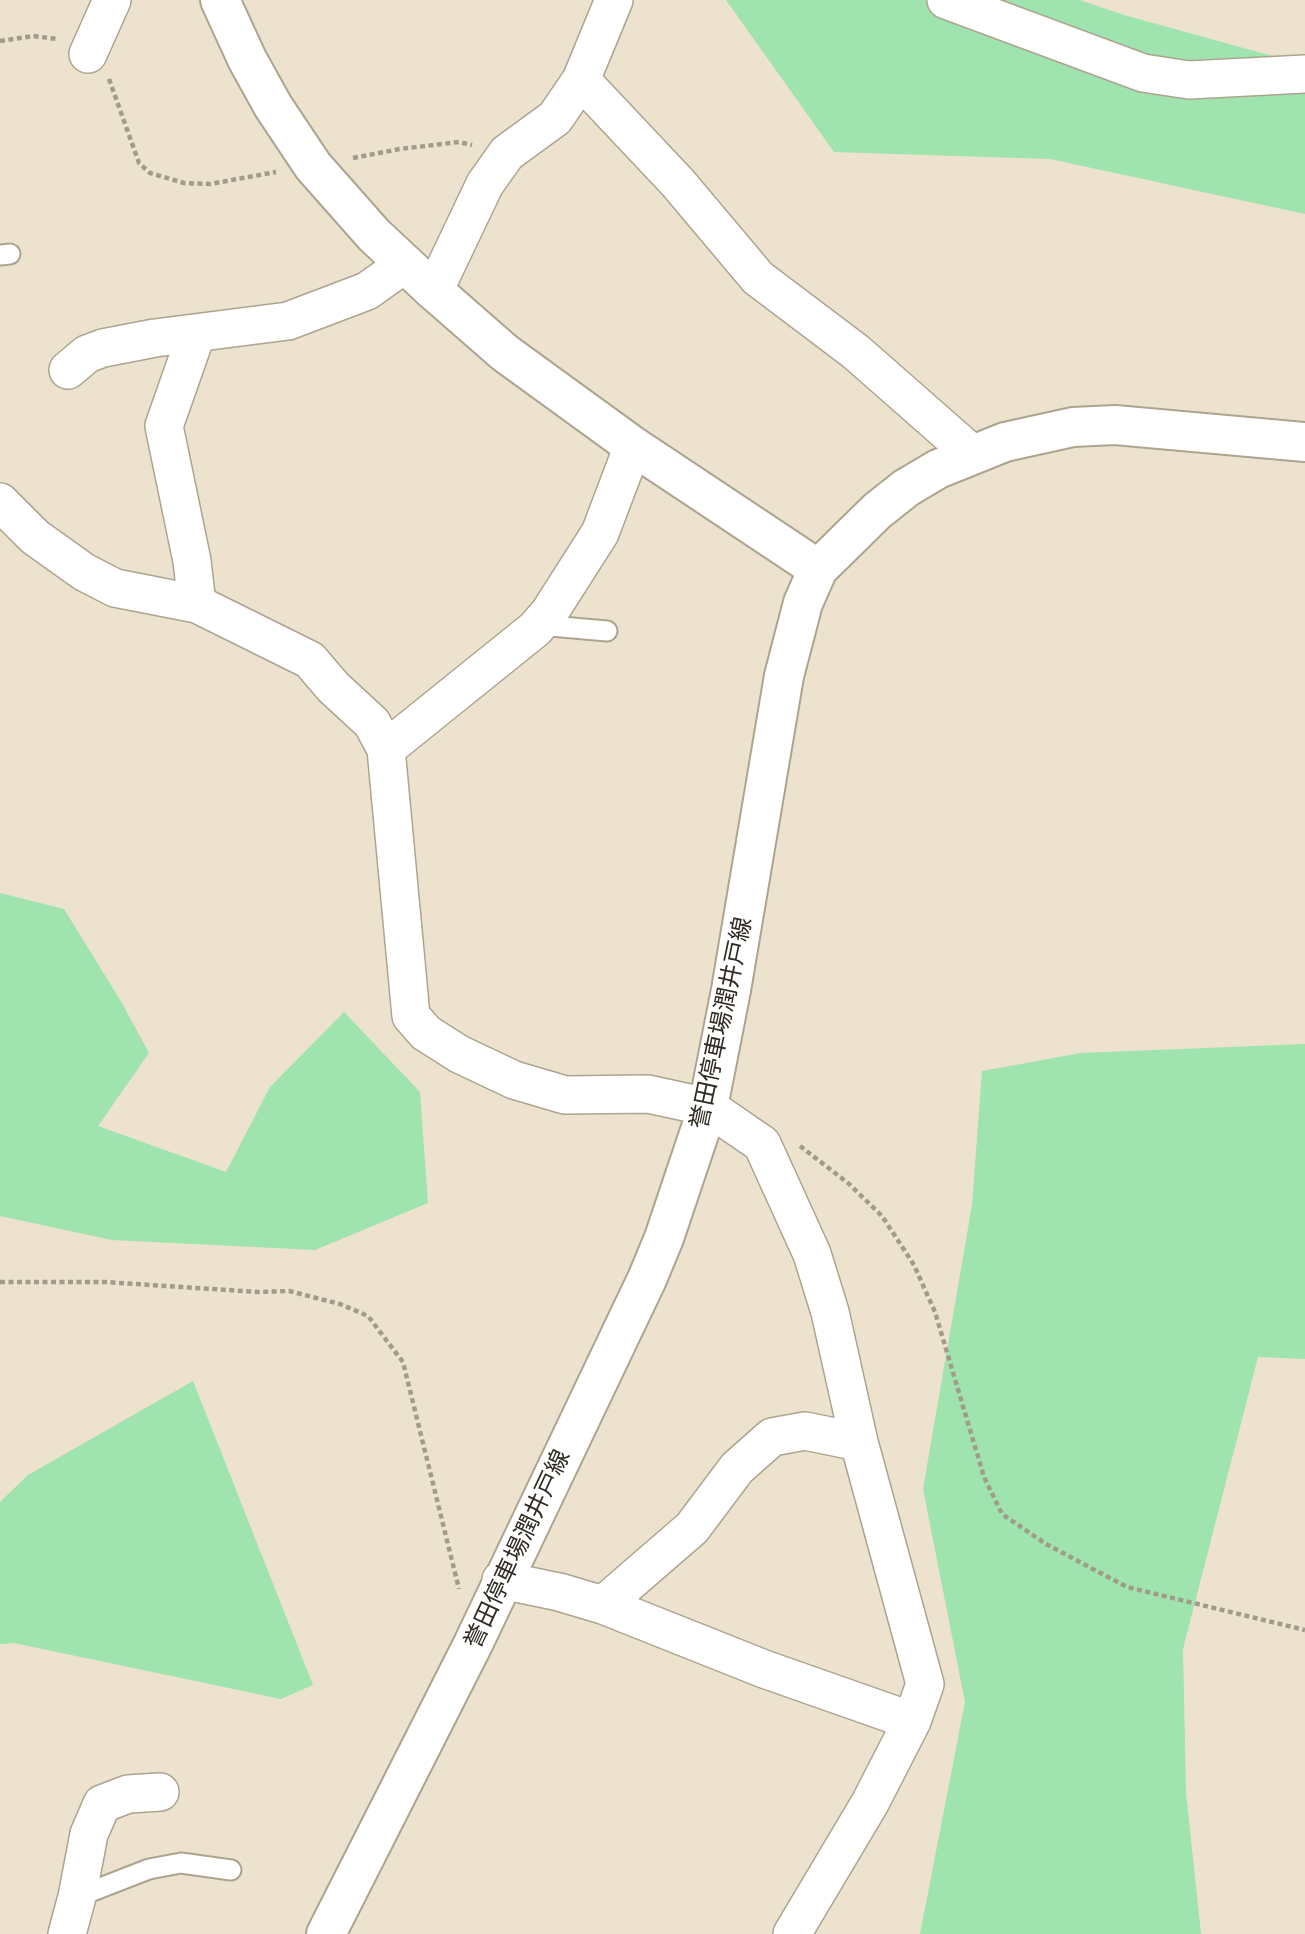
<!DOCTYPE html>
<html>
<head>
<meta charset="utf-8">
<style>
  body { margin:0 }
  canvas { display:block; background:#ece2ce }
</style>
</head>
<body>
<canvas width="1305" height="1934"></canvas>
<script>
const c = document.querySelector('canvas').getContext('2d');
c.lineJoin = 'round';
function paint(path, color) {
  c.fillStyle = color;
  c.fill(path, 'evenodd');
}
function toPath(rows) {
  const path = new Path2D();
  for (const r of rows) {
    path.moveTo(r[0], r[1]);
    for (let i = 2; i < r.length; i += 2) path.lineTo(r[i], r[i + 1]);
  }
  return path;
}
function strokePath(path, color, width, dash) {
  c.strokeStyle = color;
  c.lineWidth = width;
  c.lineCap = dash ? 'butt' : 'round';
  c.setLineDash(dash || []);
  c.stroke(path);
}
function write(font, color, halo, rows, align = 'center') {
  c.font = font + ' Ubuntu,"Noto Sans JP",sans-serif';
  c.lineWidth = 5;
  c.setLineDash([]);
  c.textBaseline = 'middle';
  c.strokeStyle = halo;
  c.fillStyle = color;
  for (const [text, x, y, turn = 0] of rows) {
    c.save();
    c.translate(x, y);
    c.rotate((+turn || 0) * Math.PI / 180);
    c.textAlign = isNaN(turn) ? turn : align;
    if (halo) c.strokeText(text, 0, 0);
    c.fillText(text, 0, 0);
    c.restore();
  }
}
paint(toPath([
  [726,0,1080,0,1124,15,1305,65,1305,214,1050,159,834,152],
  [0,893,64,909,122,1003,149,1053,98,1126,226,1172,270,1087,344,1012,420,1092,428,1203,315,1250,112,1240,0,1216],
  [1305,1044,1305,1359,1258,1357,1183,1649,1186,1792,1201,1934,920,1934,965,1702,923,1489,972,1205,982,1071,1081,1053],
  [193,1381,313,1685,281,1699,14,1643,0,1644,0,1502,28,1475]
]), '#9fe3ae');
const lane = toPath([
  [0,255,10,254],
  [539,625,607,631],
  [77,1897,149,1869,181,1863,231,1870]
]);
const street = toPath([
  [946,0,1143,73,1189,80,1305,74],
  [88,54,112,0],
  [581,80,678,183,758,278,856,352,972,454],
  [434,291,485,184,507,153,555,118,581,80,614,0],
  [196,335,164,426,192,561,197,604],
  [68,370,87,354,103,348,155,338,288,321,367,291,405,264],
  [0,502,35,537,84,572,115,588,197,604,310,660,333,687,372,723,386,749,411,1016,426,1033,459,1054,514,1080,565,1095,648,1094,708,1107,762,1144,812,1254,830,1312,859,1442,925,1684,912,1721,870,1803,792,1934],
  [386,749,535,629,549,613,600,533,633,446],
  [501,1580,559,1592,603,1605,764,1669,912,1721],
  [603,1605,692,1528,737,1468,772,1437,805,1431,859,1442],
  [67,1934,77,1897,89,1834,102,1804,128,1794,160,1792]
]);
const secondary = toPath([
  [220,0,247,59,273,106,313,166,374,235,434,291,505,353,633,446,818,569],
  [326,1934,473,1644,647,1279,664,1238,708,1107,731,990,784,676,803,603,818,569,877,511,906,488,938,469,1005,442,1073,427,1115,425,1305,442]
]);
strokePath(lane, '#ada490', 23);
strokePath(street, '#ada490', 40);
strokePath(secondary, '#ada490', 42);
strokePath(toPath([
  [0,41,33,36,57,39],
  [109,79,139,163,150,173,184,183,210,184,276,172],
  [353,158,400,149,459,142,472,145],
  [800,1146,848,1183,882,1216,914,1265,935,1312,984,1477,1002,1514,1046,1544,1127,1587,1305,1630],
  [0,1282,105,1282,258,1292,289,1291,340,1304,368,1316,403,1362,459,1589]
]), '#a29b8b', 4.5, [5, 3.5]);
strokePath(lane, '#fff', 19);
strokePath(street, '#fff', 37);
strokePath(secondary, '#fff', 38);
write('24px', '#302c24', '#fff', [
  ["誉田停車場潤井戸線",721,1023,-78],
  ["誉田停車場潤井戸線",517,1549,-65]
]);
</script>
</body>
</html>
